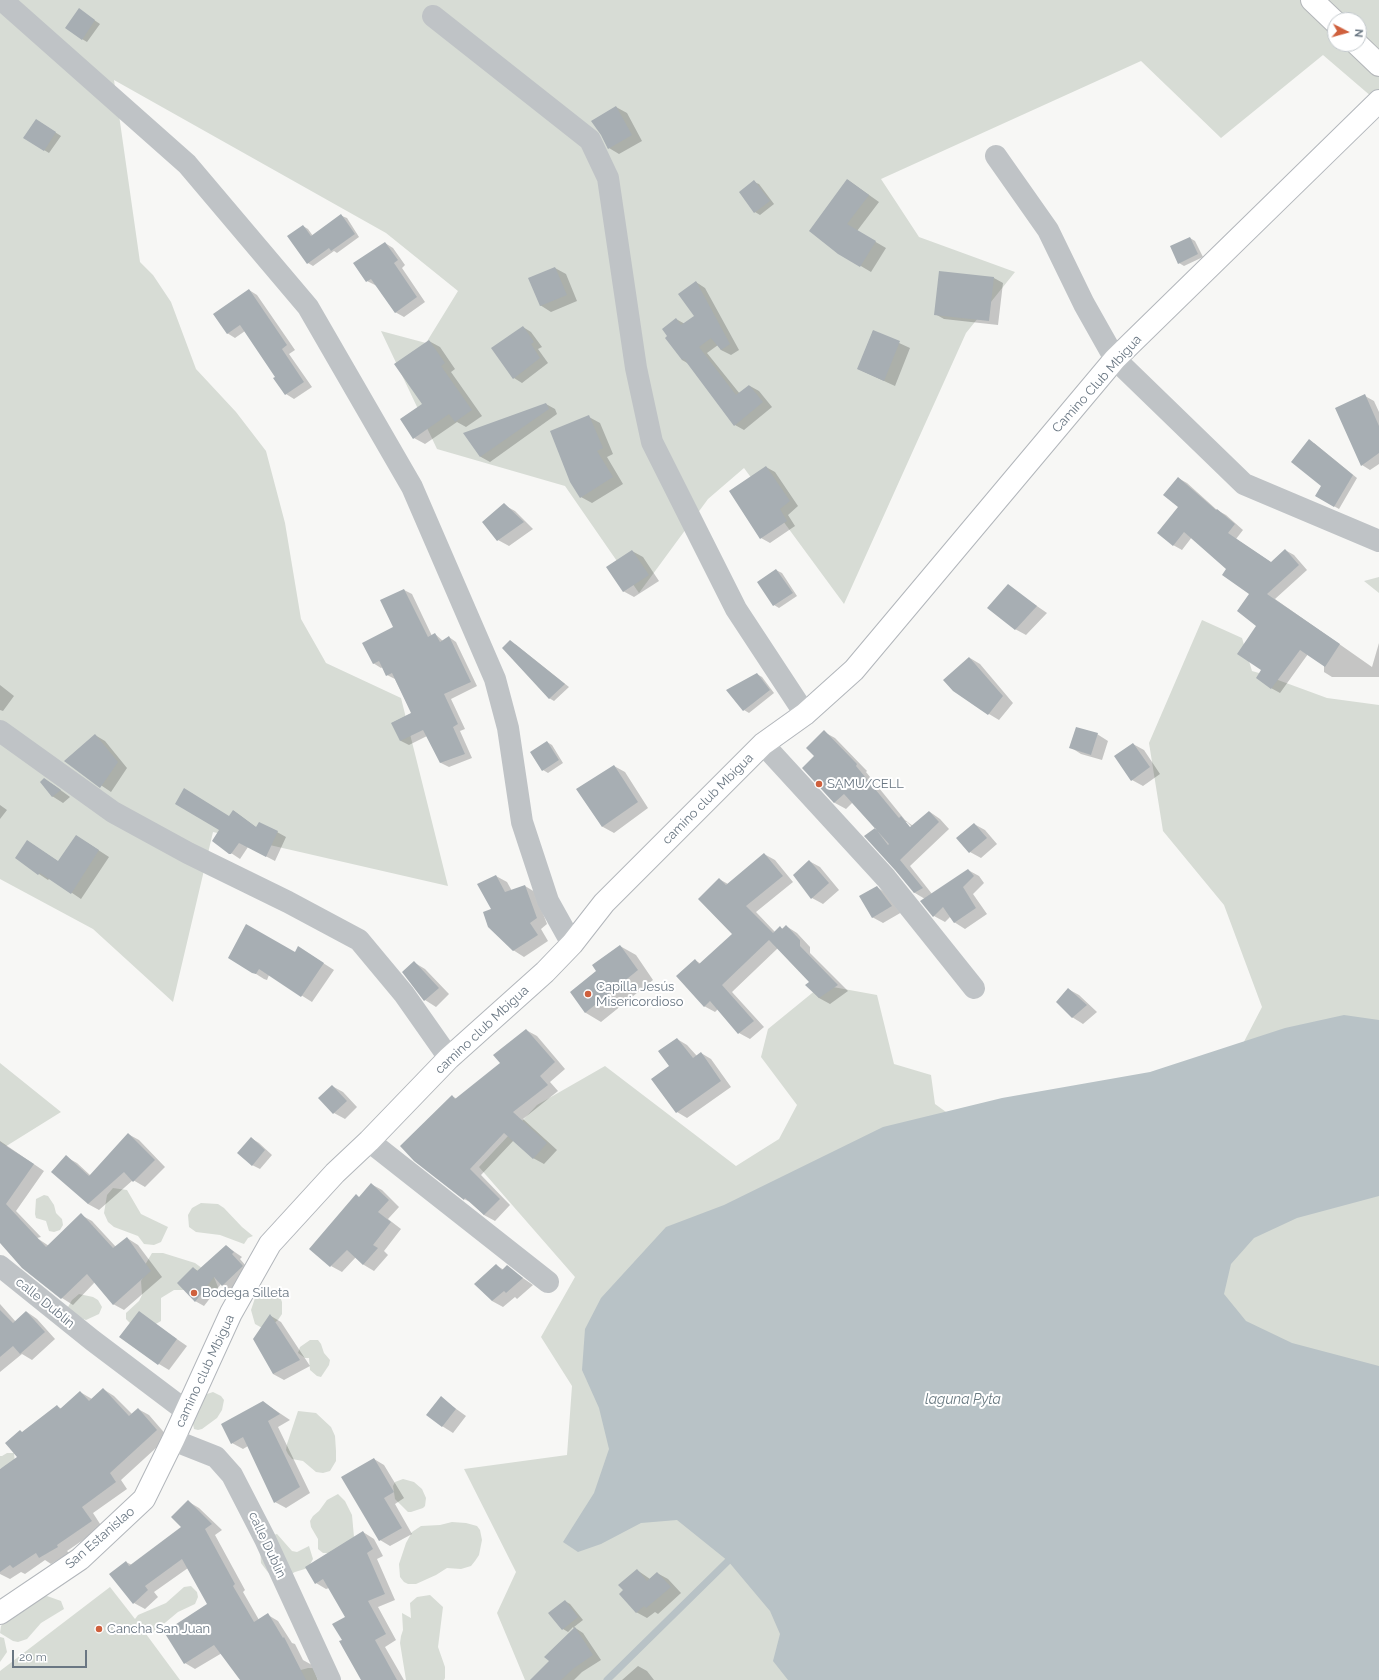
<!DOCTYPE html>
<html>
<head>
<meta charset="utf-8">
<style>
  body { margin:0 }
  #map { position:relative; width:1379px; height:1680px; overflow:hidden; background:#f7f7f5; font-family:Raleway,sans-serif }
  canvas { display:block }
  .north { position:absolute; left:1327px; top:12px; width:40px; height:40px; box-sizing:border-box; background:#fff; border:1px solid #c3c9cd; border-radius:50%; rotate:96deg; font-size:11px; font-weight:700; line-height:16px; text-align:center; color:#6a7783 }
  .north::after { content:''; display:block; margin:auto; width:14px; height:18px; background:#cf603d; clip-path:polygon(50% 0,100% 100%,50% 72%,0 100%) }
  .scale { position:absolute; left:12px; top:1650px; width:75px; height:18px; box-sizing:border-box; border:2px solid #6a7783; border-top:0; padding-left:5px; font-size:12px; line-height:14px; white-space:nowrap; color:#6a7783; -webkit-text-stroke:3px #fff; paint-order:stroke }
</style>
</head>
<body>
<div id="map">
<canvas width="1379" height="1680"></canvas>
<div class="north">N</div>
<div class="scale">20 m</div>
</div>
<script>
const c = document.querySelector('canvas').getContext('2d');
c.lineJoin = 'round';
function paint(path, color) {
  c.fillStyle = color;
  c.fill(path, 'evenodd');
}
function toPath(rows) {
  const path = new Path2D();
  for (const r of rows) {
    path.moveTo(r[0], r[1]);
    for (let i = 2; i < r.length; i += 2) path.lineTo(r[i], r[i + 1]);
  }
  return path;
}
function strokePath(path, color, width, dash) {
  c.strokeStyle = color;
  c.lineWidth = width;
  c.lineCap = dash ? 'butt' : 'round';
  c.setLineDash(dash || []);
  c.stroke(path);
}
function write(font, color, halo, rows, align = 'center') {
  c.font = font + ' Raleway,sans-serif';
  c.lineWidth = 4;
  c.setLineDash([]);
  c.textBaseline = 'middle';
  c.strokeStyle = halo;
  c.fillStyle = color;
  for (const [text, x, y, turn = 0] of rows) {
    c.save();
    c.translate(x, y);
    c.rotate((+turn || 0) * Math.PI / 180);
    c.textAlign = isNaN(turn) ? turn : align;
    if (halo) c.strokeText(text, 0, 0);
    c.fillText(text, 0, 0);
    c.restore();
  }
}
paint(toPath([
  [0,0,1379,0,1379,103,1323,55,1221,138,1141,61,881,179,919,237,1015,272,966,333,844,604,744,468,708,499,639,593,565,486,437,449,381,331,426,343,458,291,386,233,114,80,140,262,153,275,171,302,196,369,236,412,266,451,285,523,301,619,326,663,401,698,448,886,213,832,173,1002,93,929,0,879],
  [1335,20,1359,20,1359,44,1335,44],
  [1379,577,1379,593,1364,581],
  [1202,620,1242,638,1252,671,1259,673,1327,698,1379,705,1379,1680,525,1680,497,1613,516,1572,464,1469,567,1455,572,1386,541,1337,575,1277,479,1167,537,1105,605,1066,736,1166,779,1139,797,1105,761,1057,768,1029,822,985,877,995,894,1064,931,1075,935,1104,964,1125,1235,1059,1262,1007,1224,905,1163,831,1149,743],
  [0,1063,61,1112,0,1150],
  [113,1188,127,1190,141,1214,168,1227,161,1242,154,1245,144,1244,138,1236,114,1227,108,1222,104,1213,107,1195],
  [44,1195,48,1196,54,1205,56,1213,62,1219,63,1225,60,1230,54,1232,49,1231,46,1221,36,1218,35,1214,36,1199],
  [201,1203,218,1204,224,1208,242,1227,253,1236,248,1238,244,1244,220,1235,196,1232,189,1227,188,1215,192,1208],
  [152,1253,163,1253,195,1263,214,1277,218,1287,216,1297,205,1290,174,1290,161,1298,161,1321,154,1325,132,1325,126,1319,126,1313,139,1301,142,1295,141,1281,145,1273,145,1265],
  [79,1294,93,1297,98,1300,102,1307,99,1314,86,1320,70,1314,68,1307,72,1300],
  [260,1294,269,1296,276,1296,280,1297,282,1302,282,1314,278,1320,271,1326,264,1329,255,1324,251,1310,255,1298],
  [310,1340,318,1340,321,1344,324,1353,330,1360,329,1365,321,1377,317,1376,310,1370,309,1358,305,1358,298,1353,300,1347],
  [213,1392,221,1396,224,1400,222,1410,217,1418,202,1429,198,1430,194,1429,193,1424,194,1412,204,1395],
  [298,1411,316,1413,331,1427,335,1436,336,1451,336,1461,330,1471,323,1473,316,1472,303,1461,292,1459,288,1454,286,1450,287,1444],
  [7,1453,14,1453,15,1463,8,1470,5,1466,0,1469,0,1456,2,1456],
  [403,1479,414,1482,422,1489,426,1498,425,1506,423,1508,411,1512,408,1512,395,1499,393,1486,395,1482],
  [338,1494,345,1501,352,1515,354,1537,348,1542,330,1553,323,1553,318,1549,318,1539,311,1527,310,1521,313,1516,319,1511,327,1500],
  [452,1522,466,1523,477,1526,480,1530,482,1540,479,1555,475,1561,471,1566,461,1569,447,1568,436,1575,416,1584,408,1584,404,1582,400,1577,399,1564,406,1543,412,1532,421,1526,440,1525],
  [277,1534,292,1551,297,1552,309,1546,313,1559,308,1568,295,1572,289,1575,270,1574,267,1571,261,1563,260,1547,269,1536],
  [191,1586,197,1592,198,1597,195,1604,178,1612,154,1632,146,1634,180,1680,0,1680,0,1671,110,1587,135,1619,138,1615,166,1603,184,1587],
  [430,1595,443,1607,438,1647,445,1667,445,1678,444,1680,406,1680,400,1643,401,1636,403,1630,402,1613,411,1618,410,1603,417,1597],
  [47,1596,61,1601,64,1609,41,1623,27,1639,18,1642,13,1641,0,1633,1,1626,4,1622,41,1597],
  [0,1637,4,1638,7,1652,0,1662],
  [308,1668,314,1668,318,1680,294,1680,297,1671]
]), '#d7dcd5');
paint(toPath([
  [1344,1015,1379,1020,1379,1196,1297,1218,1254,1238,1231,1264,1224,1294,1246,1321,1292,1343,1379,1366,1379,1680,788,1680,773,1661,780,1634,770,1611,728,1561,677,1520,641,1523,601,1544,578,1552,563,1542,594,1493,609,1449,599,1408,582,1370,585,1329,601,1298,666,1227,724,1205,883,1127,1002,1098,1150,1072,1285,1028]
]), '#b8c2c6');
paint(toPath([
  [84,13,100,24,87,42,82,39],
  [616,107,627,113,642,141,619,154,609,148,602,134],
  [41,123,61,136,49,153,44,150],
  [848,180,879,202,857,231,886,248,871,272,839,253],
  [754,182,759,184,774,204,760,215,755,212],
  [342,216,347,218,359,237,337,253,334,251,313,266,308,263,303,226,308,229,313,236],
  [1190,238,1195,241,1203,257,1184,266,1179,263],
  [385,243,393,248,405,265,402,268,425,302,404,317,395,312,377,286,367,281,355,263],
  [555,268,566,274,577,301,551,312,540,305],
  [994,278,1003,283,998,325,944,319,935,314],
  [696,282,705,288,739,350,731,355,721,350,718,345,707,353,740,394,750,386,759,391,772,407,744,430,735,425,689,364,682,360,676,319,685,324,695,316],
  [249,290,257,295,295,350,289,354,312,387,294,399,286,394,276,377,245,331,235,338,227,333],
  [523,327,531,332,542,347,538,349,548,363,522,383,514,378],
  [873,331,910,348,895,386,858,369],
  [429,341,440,347,455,369,451,372,482,416,466,427,457,422,425,444,414,438,423,404],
  [1365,396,1374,401,1379,412,1379,464,1370,470,1362,465],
  [546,404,555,409,557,414,490,462,481,457,465,434],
  [589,417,600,423,613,454,607,457,623,484,592,503,581,497],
  [1314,443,1357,478,1339,509,1316,496,1322,485],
  [766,467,775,472,798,506,788,515,795,526,770,543,761,538],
  [1178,478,1187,483,1217,510,1226,515,1243,530,1236,539,1272,563,1285,550,1294,555,1307,570,1275,599,1372,667,1379,643,1379,677,1332,677,1324,672,1324,665,1308,654,1280,693,1271,688,1263,670,1251,594,1227,569,1192,537,1182,550,1173,545,1179,507],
  [504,505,515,511,533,529,509,546,498,540],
  [632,551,643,557,659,581,634,597,623,591],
  [776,570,782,573,797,596,779,608,774,605],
  [1008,586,1047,613,1026,635,1015,629],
  [404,590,412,594,432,636,435,634,443,641,449,637,456,642,477,686,451,699,465,729,460,731,472,758,449,767,441,763,427,736,409,745,401,741,392,723,412,713,395,679,387,675,383,667,381,668,373,663,394,628],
  [515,644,569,687,554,701,549,698],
  [970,658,980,664,1013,703,999,720,989,714],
  [757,674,762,677,774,693,749,713,744,710],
  [0,685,14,696,3,711,0,710],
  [824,732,835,738,867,771,866,772,905,820,913,826,930,812,940,819,949,829,910,866,932,894,968,870,979,876,984,883,973,894,987,914,965,929,954,922,950,917,945,922,934,916,922,901,925,899,915,893,896,869,875,829,879,831,853,802,846,809,835,803,803,768,815,756],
  [904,822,907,822,915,830,913,831],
  [1097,734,1108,741,1102,760,1081,754,1070,747],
  [95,735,105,741,127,768,111,792,65,761],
  [547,742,552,745,563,763,548,773,543,770],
  [1133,744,1144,750,1160,774,1143,786,1132,780],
  [614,766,625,772,648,808,614,833,603,827,577,789],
  [44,779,55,786,70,797,63,803,52,796],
  [0,805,7,810,0,819],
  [234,811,257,828,277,832,286,837,275,861,248,847,240,859,213,841],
  [974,824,985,830,997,844,981,858,970,852,958,838],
  [27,841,59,862,86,842,109,857,81,899,50,878,48,880,39,874],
  [764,854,775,860,793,882,756,912,775,932,780,927,783,929,786,926,797,933,810,947,810,953,848,991,830,1004,819,998,807,985,810,982,778,948,732,992,764,1027,750,1039,739,1033,718,1009,715,1012,704,1006,695,960,701,964,733,934,719,879,728,884],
  [809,861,820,867,839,890,823,904,812,898],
  [496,876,507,882,512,891,525,886,535,892,547,924,541,929,548,941,524,957,513,950],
  [877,887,887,894,902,912,883,923,872,917],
  [620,946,636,955,653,980,601,1022,586,1013,572,992,598,972],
  [295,953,309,954,334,970,312,1002,269,975,267,980,264,979,229,957],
  [415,963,425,969,449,994,436,1007,425,1000,404,972],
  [1068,989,1079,995,1097,1012,1083,1024,1072,1017],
  [526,1030,537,1036,565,1069,550,1082,558,1091,523,1119,557,1150,544,1164,533,1158,514,1140,481,1175,510,1205,495,1221,484,1215,472,1203,464,1199,452,1096,457,1099,502,1064],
  [677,1039,687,1045,697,1056,701,1053,711,1059,731,1087,687,1118,677,1112,670,1066],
  [332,1086,343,1092,357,1107,345,1119,334,1113],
  [128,1134,139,1140,165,1167,145,1187,133,1180,99,1210,88,1204,66,1157,77,1163,91,1176],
  [251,1138,259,1143,272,1155,260,1169,252,1165],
  [0,1141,44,1171,16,1211,41,1237,37,1238,49,1246,81,1215,92,1221,116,1247,127,1238,138,1245,162,1277,124,1310,113,1304,95,1282,73,1305,62,1298,23,1267,0,1227],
  [371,1184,382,1190,399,1207,388,1219,401,1229,384,1251,388,1255,374,1271,364,1265,356,1257,342,1272,331,1266],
  [226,1246,242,1257,240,1259,251,1272,231,1290,221,1284,204,1306,195,1301,193,1268,198,1271],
  [496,1265,504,1270,507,1267,533,1285,517,1299,515,1297,503,1307,492,1301],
  [0,1304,16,1322,27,1312,37,1319,55,1339,32,1360,22,1354,0,1372],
  [139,1313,187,1346,169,1370,159,1364],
  [271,1316,281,1322,310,1366,284,1380,273,1374],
  [103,1389,114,1396,132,1414,138,1409,149,1415,168,1437,121,1480,127,1489,93,1513,102,1527,67,1551,69,1553,51,1564,45,1560,25,1574,21,1572,10,1579,0,1574,0,1470,19,1457,23,1433,57,1406,62,1409,80,1392,92,1399],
  [441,1398,466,1416,453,1433,442,1426],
  [263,1402,290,1420,278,1427,310,1493,286,1508,275,1502,248,1446,243,1449,232,1443],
  [374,1459,384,1465,404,1498,395,1504,412,1534,390,1546,380,1540],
  [189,1502,199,1508,222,1530,215,1535,245,1590,243,1592,259,1620,268,1615,278,1621,292,1643,295,1644,303,1660,312,1665,318,1680,243,1680,222,1653,195,1669,185,1663,209,1605,188,1568,154,1592,158,1597,145,1609,134,1603,126,1562,132,1565,183,1528],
  [363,1532,374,1539,383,1556,377,1559,395,1600,378,1607,396,1640,385,1647,404,1680,362,1680,343,1640,346,1617,329,1588,326,1589,316,1583],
  [637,1570,650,1579,657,1573,668,1579,681,1593,658,1614,655,1612,647,1618,636,1612,624,1590],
  [565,1601,570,1604,583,1620,574,1627,583,1633,601,1660,582,1672,574,1680,531,1680,550,1661,574,1629,573,1627,568,1632,563,1629],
  [638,1666,647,1671,654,1680,622,1680]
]), '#0003');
strokePath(toPath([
  [607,1680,728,1561]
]), '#b8c2c6', 7);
paint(toPath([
  [79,8,95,20,82,40,65,28],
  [616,106,632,135,608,149,601,135,591,121],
  [36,119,56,132,44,151,23,138],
  [847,179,869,195,847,224,876,241,860,267,838,254,809,231],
  [754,180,770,201,754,213,739,192],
  [341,214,355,234,331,251,329,248,307,264,287,236,303,225,311,236],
  [1190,237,1198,254,1178,264,1170,246],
  [385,242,398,260,394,263,417,297,395,313,371,279,366,282,353,263],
  [555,267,567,295,540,306,528,278],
  [939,271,994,277,989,321,934,315],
  [696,281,730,344,721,350,711,338,699,347,736,395,749,385,763,402,734,426,684,359,682,360,665,338,667,336,662,329,676,318,681,325,694,316,678,294],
  [249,289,287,345,282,349,304,382,285,395,273,378,275,377,240,325,227,334,213,314],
  [523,326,534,342,531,344,540,358,513,379,491,348],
  [873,330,900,341,884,381,857,369],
  [429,340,445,363,441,366,472,410,455,422,449,414,413,439,400,419,422,404,394,364],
  [1365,394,1379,426,1379,453,1361,466,1335,408],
  [546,403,549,409,480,457,463,433],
  [589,415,603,448,597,451,613,477,580,498,570,482,550,431],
  [1309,439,1353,475,1334,507,1315,496,1321,486,1291,462],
  [766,466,790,501,780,509,787,521,760,539,729,491],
  [1178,477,1216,510,1217,509,1235,524,1228,533,1271,562,1285,549,1299,565,1267,594,1340,644,1325,667,1300,650,1271,689,1256,678,1261,670,1237,654,1256,626,1237,611,1249,594,1222,575,1226,569,1184,532,1173,546,1157,533,1178,507,1163,495],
  [504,503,524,522,497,541,482,522],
  [632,550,649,575,623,592,606,567],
  [776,569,793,593,773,606,757,582],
  [1008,584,1037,606,1015,630,987,608],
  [404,589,428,637,435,633,440,642,449,636,471,682,444,694,458,724,453,727,465,754,440,763,423,730,400,741,391,723,411,713,392,673,386,676,379,661,373,664,362,643,393,627,380,600],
  [510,640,565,684,549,699,502,648],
  [969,657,1003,696,988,715,953,691,943,680],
  [757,673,770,690,743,711,726,690],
  [1076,727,1098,733,1091,755,1069,748],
  [824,730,857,764,856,766,899,818,901,816,910,827,929,811,939,822,900,860,923,888,914,893,895,870,864,836,875,828,888,845,889,844,844,794,834,803,802,768,814,756,806,748],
  [95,734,118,762,100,788,64,761],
  [547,741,559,760,542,771,530,752],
  [1133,743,1150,767,1131,781,1114,756],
  [614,765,638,802,602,827,576,789],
  [44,778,61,790,52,797,40,782],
  [184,788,229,816,233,810,256,827,259,822,278,831,266,857,239,843,231,854,229,854,212,841,219,830,175,804],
  [974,823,987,838,969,853,956,838],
  [76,835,99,850,71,894,40,873,38,875,15,858,27,840,58,861],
  [764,853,783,876,746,906,773,933,780,926,782,929,786,925,800,940,800,946,838,985,819,998,805,985,809,982,769,940,722,985,754,1021,738,1034,710,1001,704,1007,676,976,695,959,699,964,732,934,698,899,719,878,726,885],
  [809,860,829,883,811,899,793,875],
  [968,869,974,876,963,887,976,908,954,923,943,907,933,917,920,901],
  [496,875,505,892,525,885,537,918,530,923,538,935,513,951,488,927,483,912,491,909,477,884],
  [877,886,892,906,872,918,859,896],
  [246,924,295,952,298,946,324,963,301,997,259,969,256,974,252,973,228,958],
  [620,945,638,970,585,1013,570,992,596,971,592,965],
  [414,961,439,988,424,1001,402,972],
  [1068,988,1087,1005,1072,1018,1056,1002],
  [526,1029,555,1062,540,1076,548,1085,513,1112,547,1143,533,1159,504,1133,470,1169,500,1199,484,1215,465,1198,464,1200,414,1161,400,1146,452,1095,455,1099,500,1063,493,1055],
  [677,1038,693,1058,701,1052,721,1081,676,1113,651,1079,669,1066,658,1051],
  [332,1085,347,1101,333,1114,318,1098],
  [128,1133,155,1160,133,1182,124,1172,88,1204,51,1172,66,1155,89,1176],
  [251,1137,265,1150,252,1166,237,1153],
  [0,1142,34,1164,6,1204,46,1247,81,1213,113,1248,127,1237,151,1271,113,1305,87,1274,61,1299,22,1268,0,1243],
  [371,1183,389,1200,378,1212,391,1222,373,1245,378,1248,363,1265,347,1250,330,1267,309,1249,356,1194,359,1197],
  [226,1245,234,1252,232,1254,243,1266,222,1286,214,1277,195,1302,177,1283,193,1267,197,1271],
  [496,1264,502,1270,507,1265,523,1278,506,1293,504,1291,492,1301,474,1284],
  [0,1310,13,1323,26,1311,45,1332,20,1354,13,1346,0,1357],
  [139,1311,177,1339,158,1365,119,1337],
  [270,1314,300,1360,273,1374,253,1339],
  [103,1388,129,1416,138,1408,157,1430,110,1473,116,1482,82,1507,92,1521,57,1545,58,1547,39,1558,36,1553,13,1568,10,1565,0,1572,0,1469,17,1457,5,1443,20,1430,22,1432,57,1405,60,1409,80,1391,89,1401],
  [441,1396,456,1409,442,1427,426,1415],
  [263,1401,280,1414,268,1421,300,1487,274,1503,243,1437,231,1444,221,1424],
  [374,1458,394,1492,384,1498,402,1528,379,1541,341,1477],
  [188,1500,212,1524,205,1529,235,1584,233,1586,254,1622,268,1613,283,1638,284,1637,306,1680,240,1680,214,1645,184,1664,164,1632,207,1604,182,1559,145,1586,148,1590,133,1604,109,1574,126,1561,129,1566,181,1527,171,1517],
  [363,1531,373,1549,367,1553,385,1594,368,1601,386,1634,375,1640,397,1680,361,1680,339,1641,342,1640,332,1624,345,1617,323,1579,315,1584,305,1567],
  [637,1569,647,1581,657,1572,671,1587,646,1608,644,1606,636,1613,619,1594,623,1590,618,1585],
  [565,1600,578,1617,562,1630,548,1613],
  [575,1627,593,1655,574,1668,561,1680,530,1680,549,1661,544,1657]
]), '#a7aeb3');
const secondary = toPath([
  [0,1613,80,1559,144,1499,173,1440,231,1313,270,1244,335,1173,369,1141,449,1058,545,972,572,944,604,903,763,744,805,714,854,670,1115,359,1379,101]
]);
const trunk = toPath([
  [1312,0,1335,22],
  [1357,44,1379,65]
]);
strokePath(secondary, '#b2b6bb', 24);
strokePath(trunk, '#b3b6b9', 24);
strokePath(toPath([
  [2,0,187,164,308,307,412,487,495,679,508,728,522,822,548,901,572,944],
  [433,16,590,140,608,178,636,368,652,442,736,609,805,714],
  [996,156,1048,230,1084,304,1115,359,1244,484,1379,541],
  [0,731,113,812,188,853,288,902,359,940,404,994,449,1058],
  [763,744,886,878,974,988],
  [369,1141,548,1282],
  [0,1266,92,1340,186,1411],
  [173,1440,216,1457,232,1475,265,1539,330,1680]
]), '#bfc3c6', 22);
strokePath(secondary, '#fff', 22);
strokePath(trunk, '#fff', 22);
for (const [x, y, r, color] of [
  [819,784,4,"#cf603d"],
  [588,994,4,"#cf603d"],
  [194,1293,4,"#cf603d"],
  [99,1629,4,"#cf603d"]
]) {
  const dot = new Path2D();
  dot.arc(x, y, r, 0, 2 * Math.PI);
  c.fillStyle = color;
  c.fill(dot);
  strokePath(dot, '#fff', 1.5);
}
write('13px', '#6a7783', '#fff', [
  ["Camino Club Mbigua",1097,384,-48],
  ["camino club Mbigua",708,799,-45],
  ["camino club Mbigua",482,1030,-43],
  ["calle Dublin",45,1303,39],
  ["camino club Mbigua",205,1371,-65],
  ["San Estanislao",100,1538,-41],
  ["calle Dublin",267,1545,65]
]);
write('13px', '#6a7783', '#fff', [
  ["SAMU/CELL",827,784],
  ["Capilla Jesús",596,987],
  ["Misericordioso",596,1002],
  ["Bodega Silleta",202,1293],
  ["Cancha San Juan",107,1629]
], 'left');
write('italic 14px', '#66777f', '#fff', [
  ["laguna Pyta",963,1400]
]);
</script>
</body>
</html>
